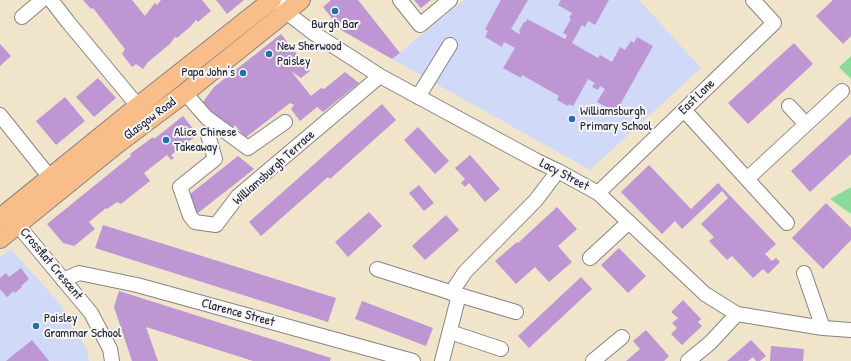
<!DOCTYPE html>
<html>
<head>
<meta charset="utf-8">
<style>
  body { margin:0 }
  canvas { display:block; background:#f0e4ca }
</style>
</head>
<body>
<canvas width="851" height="361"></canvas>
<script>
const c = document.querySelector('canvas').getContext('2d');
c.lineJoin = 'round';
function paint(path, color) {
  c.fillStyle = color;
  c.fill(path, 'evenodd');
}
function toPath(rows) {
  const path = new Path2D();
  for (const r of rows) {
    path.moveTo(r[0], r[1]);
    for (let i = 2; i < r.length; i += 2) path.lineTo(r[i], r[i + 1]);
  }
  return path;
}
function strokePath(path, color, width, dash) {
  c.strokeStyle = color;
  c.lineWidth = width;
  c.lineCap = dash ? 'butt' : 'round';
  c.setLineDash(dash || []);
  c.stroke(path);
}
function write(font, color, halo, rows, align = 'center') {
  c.font = font + ' "Patrick Hand",sans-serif';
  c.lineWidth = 4;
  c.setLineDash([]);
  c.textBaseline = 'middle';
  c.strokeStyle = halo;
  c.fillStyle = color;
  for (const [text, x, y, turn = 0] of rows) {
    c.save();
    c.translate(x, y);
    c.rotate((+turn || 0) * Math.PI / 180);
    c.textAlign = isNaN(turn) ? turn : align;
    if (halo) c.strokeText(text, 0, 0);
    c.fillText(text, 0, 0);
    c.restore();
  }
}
paint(toPath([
  [464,0,639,0,701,68,590,170,392,59],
  [11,249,60,304,86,348,89,361,0,361,0,257]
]), '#d1d9f9');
paint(toPath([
  [851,56,851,79,839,67],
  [851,187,851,214,830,199]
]), '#8bda9a');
paint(toPath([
  [83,0,132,0,145,16,154,4,155,3,157,5,161,0,202,0,211,11,198,22,196,20,191,26,177,38,175,37,170,44,148,62,143,69,136,64,132,67,122,54,125,49,93,8,91,9],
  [216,0,244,0,227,14],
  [331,0,358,0,400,53,392,59,341,30,323,7],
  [414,0,431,0,421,8],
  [501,0,528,0,511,29,519,34,520,32,519,31,524,22,526,22,527,19,565,39,567,35,563,33,571,19,569,18,572,13,558,5,561,0,609,0,595,25,588,21,585,27,582,25,572,43,598,58,600,55,612,62,620,47,625,50,631,41,634,43,637,37,653,46,616,112,597,102,605,89,600,86,598,90,592,87,595,83,588,79,573,106,569,104,568,106,557,100,559,96,522,75,521,78,503,68,515,48,504,42,502,47,485,37,488,31,485,29],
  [833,0,851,0,851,36,843,44,816,16],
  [281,34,310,71,301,78,291,71,311,96,321,88,324,89,345,72,359,83,323,112,317,107,300,121,291,109,294,105,290,103,245,138,235,125,231,129,214,116,203,102,214,87],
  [794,43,813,64,748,124,728,103],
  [0,44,11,56,0,66],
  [98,78,116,98,94,117,76,97],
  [65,97,85,121,56,145,36,121],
  [382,104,396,120,330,179,328,177,261,236,249,222],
  [183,116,198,135,186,143,189,146,183,151,181,148,171,155,174,158,171,160,167,155,144,173,150,181,121,204,117,202,107,209,106,208,89,222,95,229,74,246,63,243,47,224,131,156,130,154,153,137,154,139],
  [851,116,851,154,810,192,791,171],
  [418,127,449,161,435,174,404,140],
  [470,155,500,189,485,202,469,183,465,187,461,183,465,179,455,168],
  [238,156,254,169,198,213,185,198],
  [649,165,691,209,718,183,776,244,765,254,772,261,776,258,780,262,768,274,763,269,753,278,732,256,727,260,709,241,714,237,701,224,728,198,722,191,682,229,675,221,662,234,621,192],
  [419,185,434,203,424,211,409,193],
  [826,203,851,228,851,240,823,269,792,238],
  [557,207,577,229,558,246,572,262,549,282,535,267,516,284,495,261,517,242,518,243],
  [369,212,382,226,348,257,335,242],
  [446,215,459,230,425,260,412,246],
  [103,225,336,298,328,322,95,248],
  [619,248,646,276,628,293,601,265],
  [21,268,29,279,21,286,22,287,15,293,14,291,7,297,0,289,0,278,6,273,9,277],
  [581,277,592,289,529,348,518,336],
  [119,291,331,358,330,361,253,361,146,327,158,361,132,361,114,307],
  [683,300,701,319,698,322,702,326,682,345,671,334,677,328,672,323,678,318,671,312],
  [362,301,433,328,426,346,355,319],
  [646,330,669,356,664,361,626,361,640,349,633,341],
  [32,340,49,361,6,361],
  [751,340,766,356,760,361,756,361,753,357,748,361,727,361],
  [771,346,804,349,803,361,770,361]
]), '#bd96d3');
const minor = toPath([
  [51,0,68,22,138,106],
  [277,0,286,12,312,32,380,76,537,161,558,171,598,193,705,294,737,314,823,328,851,330],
  [400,0,420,25,450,0],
  [22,17,42,0],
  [185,93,207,118,248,148,285,122],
  [418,97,450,45],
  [789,106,806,124],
  [684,110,787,223],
  [0,115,56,185],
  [208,135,215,159,180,187,190,216,195,222,216,225,238,196,380,76],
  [747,179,842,91],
  [598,193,774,23,753,0],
  [11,217,91,313,110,349,112,361],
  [590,258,629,222],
  [377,269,459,295,442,361],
  [804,273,823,328],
  [63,280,79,273,137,285,413,361],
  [451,293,465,272,536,200,558,171],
  [459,295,516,312],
  [450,332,501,349],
  [593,361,622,337],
  [688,361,710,343,737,314]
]);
const major = toPath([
  [0,218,138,106,272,0],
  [0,239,116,145,185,93,301,0]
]);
strokePath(minor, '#898382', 16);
strokePath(major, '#898382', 20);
strokePath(minor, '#fff', 14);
strokePath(major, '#f8bd88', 18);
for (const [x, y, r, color] of [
  [335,11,4,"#1f6fb2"],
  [269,54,4,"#1f6fb2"],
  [243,73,4,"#1f6fb2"],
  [572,119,4,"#1f6fb2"],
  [166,140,4,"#1f6fb2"],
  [36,326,4,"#1f6fb2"]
]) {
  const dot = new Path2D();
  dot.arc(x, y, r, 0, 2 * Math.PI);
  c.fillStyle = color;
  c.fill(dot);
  strokePath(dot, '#f6f6f2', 1.5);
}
write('13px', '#22223b', '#f6f6f2', [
  ["Burgh Bar",335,25,"center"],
  ["New Sherwood",277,47],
  ["Paisley",277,62],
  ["Papa John's",235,73,"right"],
  ["Williamsburgh",580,112],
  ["Primary School",580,127],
  ["Alice Chinese",174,133],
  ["Takeaway",174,148],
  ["Paisley",44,319],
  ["Grammar School",44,334]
], 'left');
write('13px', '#22223b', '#f6f6f2', [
  ["East Lane",697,97,-44],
  ["Glasgow Road",150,119,-37],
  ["Williamsburgh Terrace",274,168,-42],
  ["Lacy Street",564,175,28],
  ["Crossflat Crescent",51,264,50],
  ["Clarence Street",238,313,15]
]);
</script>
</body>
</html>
